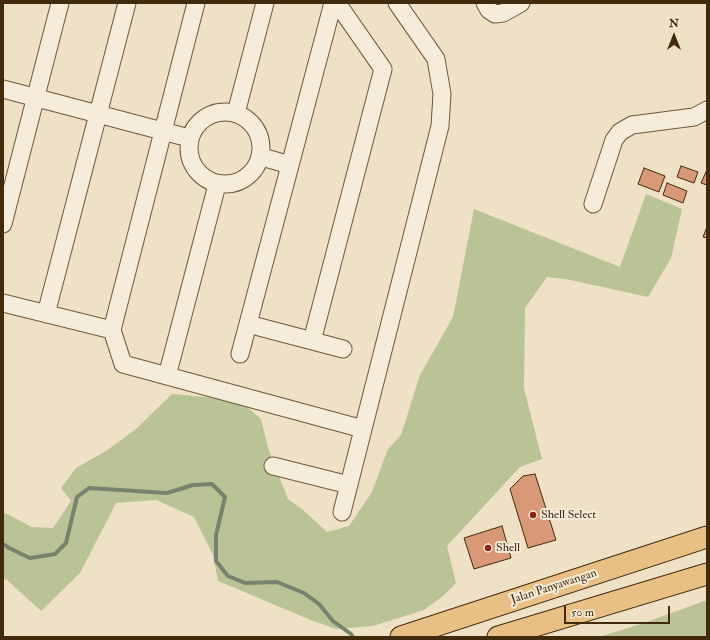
<!DOCTYPE html>
<html>
<head>
<meta charset="utf-8">
<style>
  body { margin:0 }
  #map { position:relative; width:710px; height:640px; overflow:hidden; background:#efe1c6; font-family:"IM FELL Double Pica",serif }
  canvas { display:block }
  .frame { position:absolute; inset:0; border:4px solid #422a0c; pointer-events:none }
  .north { position:absolute; left:654px; top:16px; width:40px; height:40px; -webkit-text-stroke:3px #f5ecda; paint-order:stroke; rotate:0deg; font-size:11px; font-weight:700; line-height:16px; text-align:center; color:#422a0c }
  .north::after { content:''; display:block; margin:auto; width:14px; height:18px; background:#422a0c; clip-path:polygon(50% 0,100% 100%,50% 72%,0 100%) }
  .scale { position:absolute; left:564px; top:606px; width:106px; height:18px; box-sizing:border-box; border:2px solid #422a0c; border-top:0; padding-left:5px; font-size:12px; line-height:14px; white-space:nowrap; color:#422a0c; -webkit-text-stroke:3px #f5ecda; paint-order:stroke }
</style>
</head>
<body>
<div id="map">
<canvas width="710" height="640"></canvas>
<div class="frame"></div>
<div class="north">N</div>
<div class="scale">50 m</div>
</div>
<script>
const c = document.querySelector('canvas').getContext('2d');
c.lineJoin = 'round';
function paint(path, color) {
  c.fillStyle = color;
  c.fill(path, 'evenodd');
}
function toPath(rows) {
  const path = new Path2D();
  for (const r of rows) {
    if (r.length === 3) {
      path.moveTo(r[0] + r[2], r[1]);
      path.arc(r[0], r[1], r[2], 0, 2 * Math.PI);
      continue;
    }
    path.moveTo(r[0], r[1]);
    for (let i = 2; i < r.length; i += 2) path.lineTo(r[i], r[i + 1]);
  }
  return path;
}
function strokePath(path, color, width, dash) {
  c.strokeStyle = color;
  c.lineWidth = width;
  c.lineCap = dash ? 'butt' : 'round';
  c.setLineDash(dash || []);
  c.stroke(path);
}
function write(font, color, halo, rows, align = 'center') {
  c.font = font + ' "IM FELL Double Pica",serif';
  c.lineWidth = 4;
  c.setLineDash([]);
  c.textBaseline = 'middle';
  c.strokeStyle = halo;
  c.fillStyle = color;
  for (const [text, x, y, turn = 0] of rows) {
    c.save();
    c.translate(x, y);
    c.rotate((+turn || 0) * Math.PI / 180);
    c.textAlign = isNaN(turn) ? turn : align;
    if (halo) c.strokeText(text, 0, 0);
    c.fillText(text, 0, 0);
    c.restore();
  }
}
paint(toPath([
  [646,194,682,209,671,258,648,297,566,279,547,277,525,308,524,388,542,459,520,467,447,546,456,583,443,596,424,610,373,626,336,629,313,621,218,581,213,555,194,517,156,500,116,503,80,573,41,611,6,579,3,580,3,512,32,527,53,528,71,501,61,488,76,468,106,451,136,429,172,394,239,400,261,419,268,448,288,499,302,509,327,532,349,526,372,492,388,449,401,435,420,375,453,317,474,209,620,267],
  [707,600,707,637,599,637,644,623]
]), '#b9c395');
strokePath(toPath([
  [3,544,9,548,30,558,55,554,66,543,77,497,89,488,167,493,193,485,212,484,225,497,216,535,216,561,228,576,245,583,277,582,304,593,319,604,333,621,351,634,353,637]
]), '#77836e', 4);
const building = toPath([
  [681,166,698,172,694,183,677,177,681,166],
  [644,168,665,176,659,192,638,184,644,168],
  [706,172,707,173,707,185,701,183,706,172],
  [667,183,687,191,683,203,663,195,667,183],
  [707,227,707,238,703,237,707,227],
  [535,474,556,540,528,548,510,489,523,476,535,474],
  [502,526,511,558,474,569,464,538,502,526]
]);
paint(building, '#d99876');
strokePath(building, '#422a0c', 1);
const minor = toPath([
  [485,3,489,10,495,14,503,13,521,3],
  [3,89,189,138],
  [225,148,36],
  [236,113,265,3],
  [262,157,290,165],
  [593,204,614,140,620,132,632,125,694,117,707,110],
  [3,224,60,3],
  [3,303,112,330,123,364,363,429],
  [46,314,127,3],
  [248,324,343,349],
  [112,330,196,3],
  [312,341,383,69,337,3],
  [240,354,333,3],
  [167,376,217,185],
  [273,466,349,485],
  [342,512,440,126,442,94,436,59,397,3]
]);
const major = toPath([
  [401,637,707,537],
  [498,637,707,574]
]);
strokePath(minor, '#6d583a', 19);
strokePath(major, '#422a0c', 23);
strokePath(minor, '#f5ecda', 17);
strokePath(major, '#e8c083', 21);
for (const [x, y, r, color] of [
  [533,515,4,"#8f2418"],
  [488,548,4,"#8f2418"]
]) {
  const dot = new Path2D();
  dot.arc(x, y, r, 0, 2 * Math.PI);
  c.fillStyle = color;
  c.fill(dot);
  strokePath(dot, '#f5ecda', 1.5);
}
write('12px', '#422a0c', '#f5ecda', [
  ["Shell Select",541,515],
  ["Shell",496,548]
], 'left');
write('12px', '#422a0c', '#f5ecda', [
  ["Jalan Panyawangan",554,587,-18]
]);
</script>
</body>
</html>
